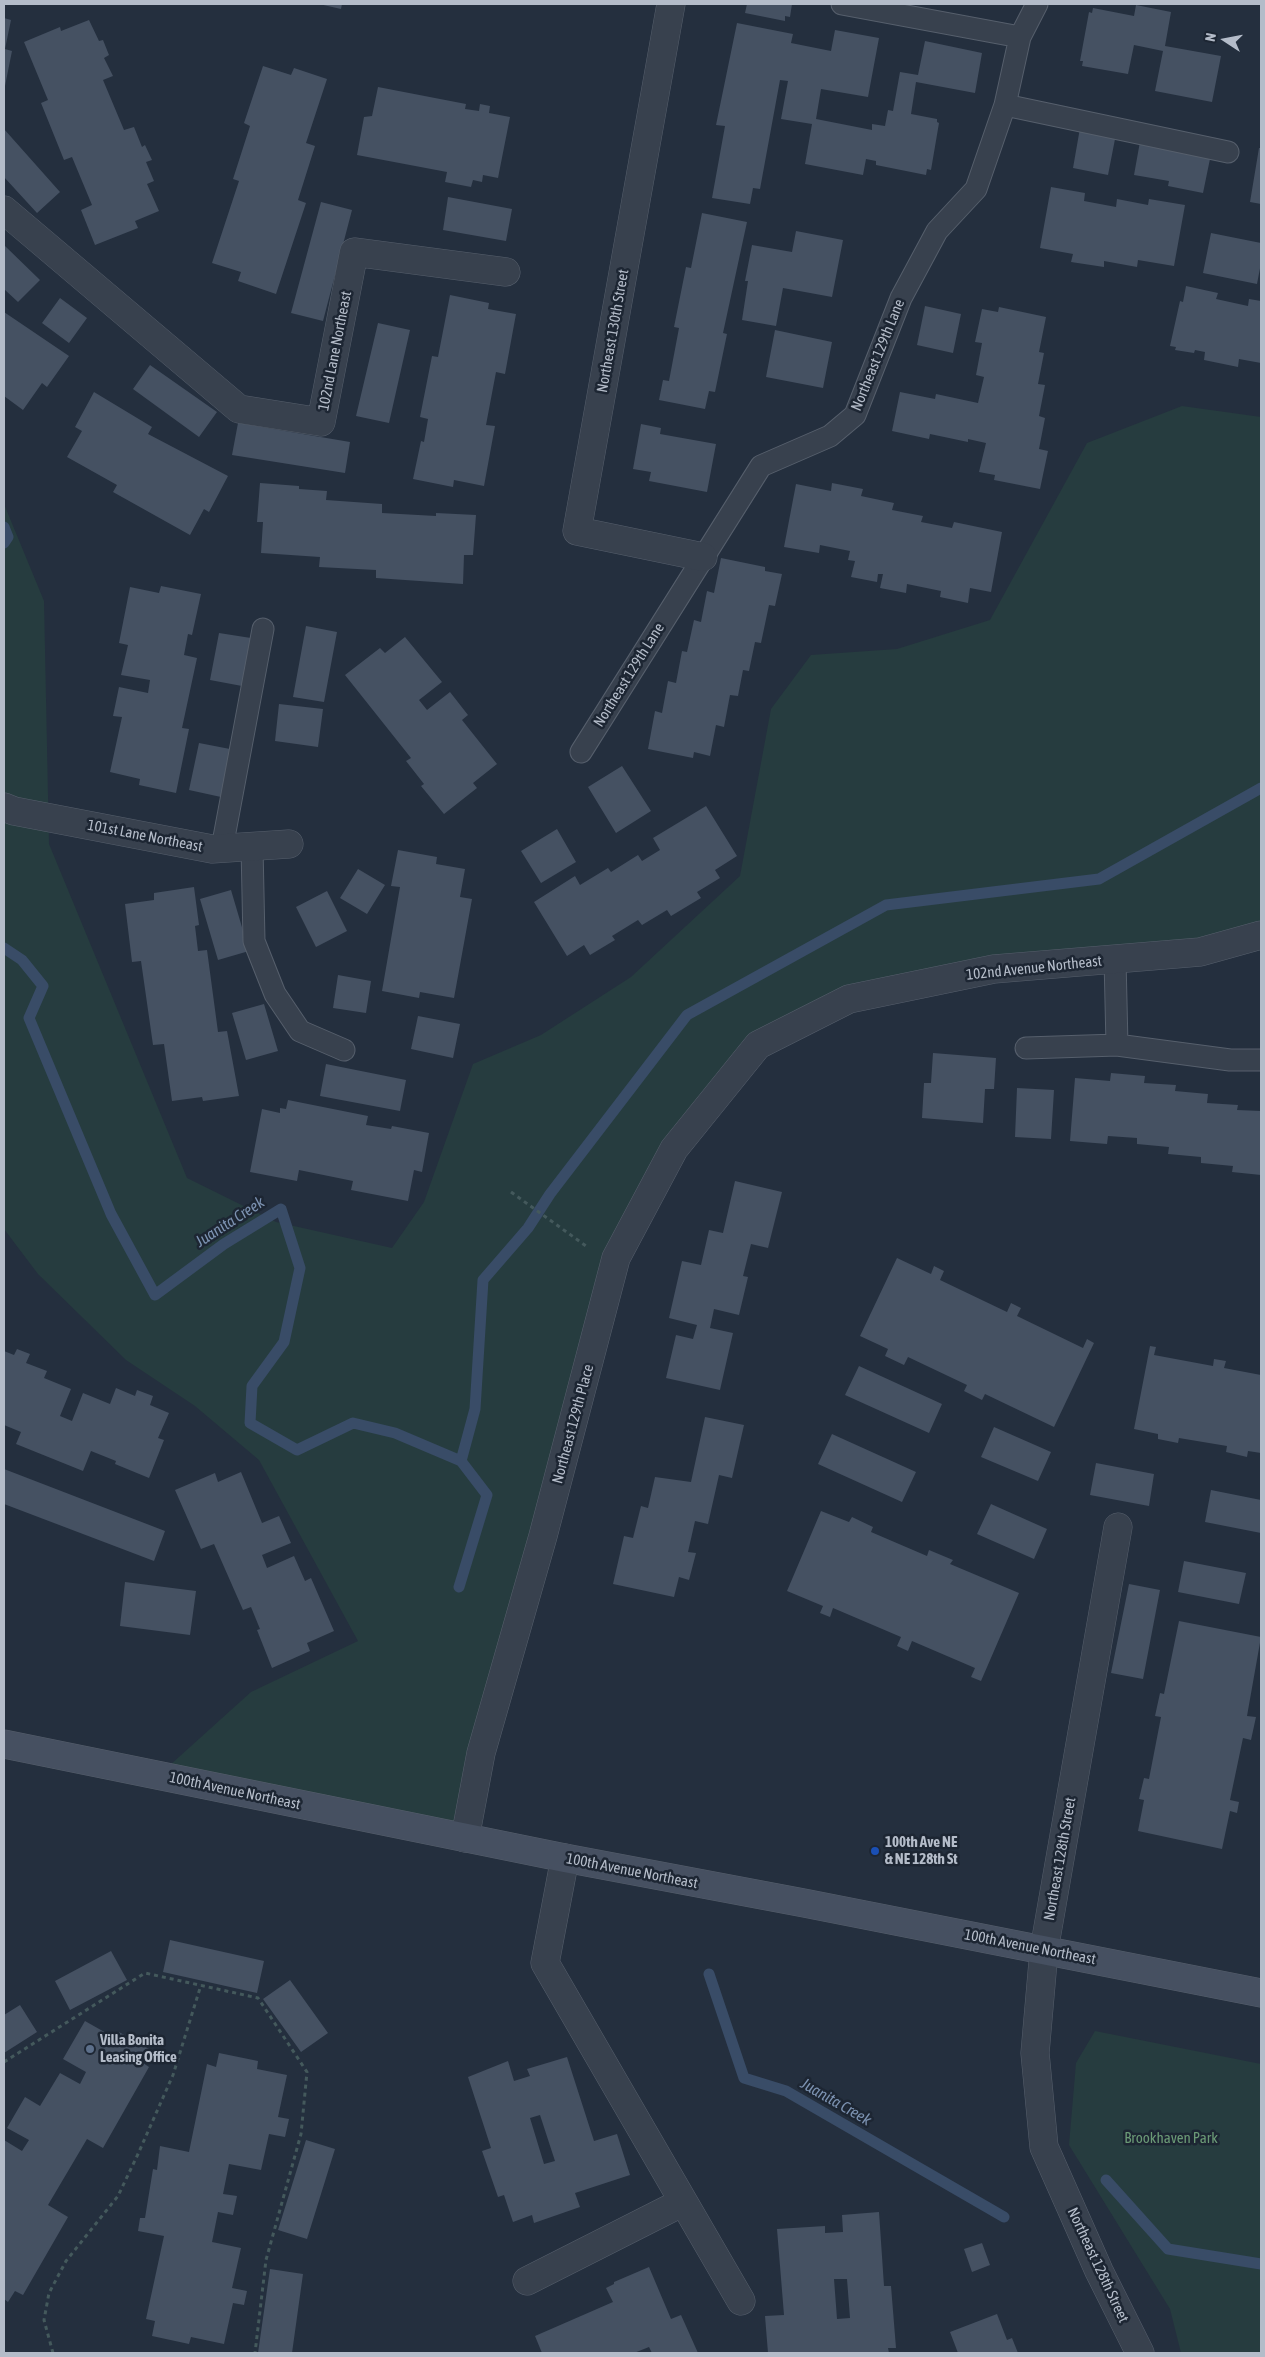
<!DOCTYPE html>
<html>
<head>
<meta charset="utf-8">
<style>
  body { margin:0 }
  #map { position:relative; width:1265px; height:2357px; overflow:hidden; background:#242f3e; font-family:"Asap Condensed",sans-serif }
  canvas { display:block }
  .frame { position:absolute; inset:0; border:5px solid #b4bcc9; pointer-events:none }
  .north { position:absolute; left:1200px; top:15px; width:50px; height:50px; -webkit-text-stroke:4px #1d2633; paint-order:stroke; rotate:281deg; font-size:14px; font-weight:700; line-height:20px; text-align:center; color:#b4bcc9 }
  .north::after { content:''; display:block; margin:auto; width:18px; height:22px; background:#b4bcc9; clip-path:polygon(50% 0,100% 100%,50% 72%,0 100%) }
</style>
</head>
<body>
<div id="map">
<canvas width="1265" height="2357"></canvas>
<div class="frame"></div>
<div class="north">N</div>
</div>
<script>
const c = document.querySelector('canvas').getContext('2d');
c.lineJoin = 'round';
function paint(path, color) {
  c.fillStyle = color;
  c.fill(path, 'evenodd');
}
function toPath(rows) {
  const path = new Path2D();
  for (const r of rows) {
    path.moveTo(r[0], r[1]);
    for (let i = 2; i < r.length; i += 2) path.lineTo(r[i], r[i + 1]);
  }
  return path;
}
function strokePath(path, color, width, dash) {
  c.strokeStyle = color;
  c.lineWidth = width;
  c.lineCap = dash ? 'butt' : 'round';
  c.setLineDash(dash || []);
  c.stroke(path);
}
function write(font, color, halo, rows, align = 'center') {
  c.font = font + ' "Asap Condensed",sans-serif';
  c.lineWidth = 5;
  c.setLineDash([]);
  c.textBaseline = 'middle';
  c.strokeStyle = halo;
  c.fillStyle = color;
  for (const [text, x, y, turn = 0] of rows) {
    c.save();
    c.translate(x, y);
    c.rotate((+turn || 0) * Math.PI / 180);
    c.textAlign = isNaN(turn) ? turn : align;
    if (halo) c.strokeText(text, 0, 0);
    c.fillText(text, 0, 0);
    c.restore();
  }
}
paint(toPath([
  [1182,406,1261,417,1261,935,849,999,758,1045,616,1258,465,1838,159,1775,251,1692,358,1641,259,1460,195,1406,126,1360,38,1274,4,1229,4,504,44,601,49,844,187,1178,276,1222,392,1248,424,1202,473,1064,541,1035,631,977,740,876,771,709,811,655,897,649,990,620,1087,443],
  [1095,2031,1261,2064,1261,2353,1181,2353,1170,2309,1069,2145,1076,2063]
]), '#263c3f');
strokePath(toPath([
  [4,527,8,537,4,543],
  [4,948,22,960,43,986,29,1018,111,1214,155,1295,224,1244,281,1209,300,1268,284,1342,252,1386,250,1423,297,1450,353,1423,395,1433,461,1461,487,1495,459,1587],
  [461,1461,475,1409,483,1280,528,1228,550,1194,687,1015,886,905,1099,879,1261,788],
  [709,1974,744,2078,786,2091,1004,2217],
  [1106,2180,1168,2249,1261,2264]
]), '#394c67', 11);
paint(toPath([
  [319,4,342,4,341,9],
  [747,4,792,4,790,17,785,16,785,21,745,13],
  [1136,5,1171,12,1165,46,1221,56,1212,102,1155,91,1163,51,1134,45,1128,74,1082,66,1083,61,1080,61,1089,12,1092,13,1093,8,1134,16],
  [4,18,11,20,5,49,12,51,5,86],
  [89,20,99,41,103,40,109,55,104,58,113,76,103,80,124,130,134,127,142,147,145,145,152,160,146,162,154,181,147,184,159,211,135,221,138,228,95,245,81,210,92,205,72,157,64,160,41,103,48,100,24,42,60,27,61,31],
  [737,23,793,34,791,43,831,51,835,30,879,38,868,97,821,89,816,119,872,130,872,124,885,126,888,110,893,111,900,72,918,75,925,41,982,53,975,93,916,82,911,114,937,119,937,122,939,123,931,170,927,169,926,175,876,165,876,161,866,159,863,175,805,164,812,124,781,119,788,81,780,80,760,189,753,188,750,204,712,198,725,126,716,125],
  [263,66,291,75,294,68,327,79,306,143,315,146,298,200,306,203,276,294,238,281,241,272,212,263,239,181,233,179,250,126,244,123],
  [378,87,466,104,465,109,479,111,480,104,490,106,489,113,510,117,498,178,483,175,482,182,473,180,471,187,445,182,447,172,357,155,364,117,372,116],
  [1080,128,1116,134,1108,175,1073,168],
  [4,129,60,192,37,213,4,177],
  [1141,136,1211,154,1203,193,1168,186,1169,181,1134,175],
  [1259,148,1261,148,1261,204,1250,202],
  [1051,187,1085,193,1084,201,1116,207,1117,199,1148,205,1149,199,1185,205,1174,266,1138,260,1137,267,1104,261,1104,267,1071,262,1073,254,1040,248],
  [448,197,512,209,506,241,443,230],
  [321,202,352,210,323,321,291,313],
  [702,213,747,222,723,333,727,334,715,392,709,391,705,409,659,400,663,380,669,381,679,328,674,327,686,267,691,268],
  [796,231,843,240,832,297,783,288,776,326,742,320,748,281,745,281,752,245,792,252],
  [1211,233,1261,243,1261,263,1257,284,1203,273],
  [4,245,40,280,18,302,4,289],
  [1186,286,1218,293,1216,299,1248,306,1249,299,1261,301,1261,363,1239,359,1238,367,1204,360,1205,352,1195,350,1194,353,1175,350,1176,347,1170,346,1180,301,1183,302],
  [450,295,489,303,488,309,516,314,505,374,496,372,486,425,495,426,484,486,454,480,453,487,413,479,421,441,424,442,428,419,420,417,432,356,438,357],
  [60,298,87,318,69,343,42,323],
  [925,306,961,314,953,353,917,345],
  [999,307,1046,317,1039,352,1044,353,1038,384,1045,385,1039,416,1045,418,1039,449,1048,451,1040,489,994,480,995,475,979,472,986,443,968,439,968,442,930,434,929,439,892,431,900,392,935,399,936,394,978,403,984,377,976,375,982,343,975,342,982,309,998,312],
  [4,312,69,356,47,387,42,383,23,410,4,396],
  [378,323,410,330,389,423,356,416],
  [775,330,832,342,823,388,766,377],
  [150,365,217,412,199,437,133,389],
  [94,392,152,427,148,434,228,476,209,512,204,509,190,535,113,492,117,485,67,457,82,431,75,427],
  [238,423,350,442,345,473,232,455],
  [641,424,661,428,660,434,716,444,707,492,649,481,651,472,633,469],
  [260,483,299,486,299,489,327,491,326,500,382,504,382,513,436,516,436,513,476,515,473,555,464,555,463,584,376,578,376,570,319,567,320,557,261,553,263,522,257,522],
  [832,483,863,489,861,496,894,503,892,510,923,516,921,522,952,528,954,522,1002,532,991,592,970,588,968,603,940,597,941,591,907,584,906,593,880,588,883,574,878,574,877,582,851,577,855,561,848,560,850,551,820,545,819,553,784,547,796,484,831,491],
  [721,558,765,567,765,571,782,574,775,606,769,605,761,643,755,642,749,671,743,670,738,696,730,695,724,727,716,725,710,756,694,752,693,758,648,749,655,711,662,713,668,681,676,683,682,651,687,652,694,620,701,622,707,591,714,593],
  [161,586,201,594,192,635,188,634,184,655,197,658,182,728,189,729,176,793,139,785,140,779,110,772,122,717,113,716,119,687,148,693,150,680,121,675,128,645,119,643,130,587,159,593],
  [306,626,337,632,324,702,293,697],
  [219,633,251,638,242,686,210,680],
  [405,637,442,682,419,700,427,710,450,692,468,715,462,720,497,764,473,783,477,788,444,814,421,786,424,784,406,761,411,758,345,675,380,648,385,653],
  [279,704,323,709,318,747,275,741],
  [199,743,230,749,221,797,189,790],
  [622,766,651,811,616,833,588,787],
  [706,806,737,856,715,870,720,878,697,892,701,898,671,916,667,910,642,925,638,920,612,936,615,940,590,955,584,945,567,956,534,902,575,876,580,885,608,868,611,872,638,855,642,861,660,850,653,838],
  [557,829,576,862,541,883,521,851],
  [398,850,437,857,436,864,465,869,460,897,472,899,454,998,420,992,419,998,382,991,400,887,391,886],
  [358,869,385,885,367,914,340,898],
  [194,887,199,925,195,926,198,951,207,950,218,1032,227,1031,239,1096,203,1101,202,1097,172,1101,164,1044,153,1045,141,961,132,962,125,904,154,900,154,893],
  [231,890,249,951,218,960,200,899],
  [327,891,347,931,316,947,296,907],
  [338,975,371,981,366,1013,333,1008],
  [264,1004,278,1051,246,1060,232,1013],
  [418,1016,460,1024,453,1058,411,1049],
  [933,1053,996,1058,994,1089,985,1089,983,1123,922,1118,924,1083,931,1083],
  [326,1064,406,1080,400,1111,320,1096],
  [1111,1073,1145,1076,1144,1083,1176,1085,1175,1091,1208,1094,1207,1103,1238,1105,1237,1110,1261,1111,1261,1175,1232,1172,1233,1166,1201,1163,1201,1157,1168,1154,1169,1147,1137,1144,1137,1138,1108,1136,1107,1144,1070,1141,1075,1078,1110,1081],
  [1017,1088,1054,1090,1051,1139,1015,1137],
  [288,1100,368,1116,366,1125,391,1129,392,1126,429,1133,422,1172,414,1170,408,1201,351,1190,353,1181,299,1170,297,1181,250,1172,262,1109,280,1113,280,1108,286,1109],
  [735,1181,782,1192,768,1248,751,1244,743,1276,748,1277,739,1315,714,1309,710,1328,733,1333,720,1390,666,1378,676,1335,693,1339,697,1325,669,1318,682,1261,701,1265,709,1230,723,1233],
  [897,1258,931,1274,934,1266,944,1271,940,1280,1007,1312,1011,1303,1021,1308,1017,1316,1083,1348,1087,1339,1094,1343,1054,1427,985,1394,982,1400,964,1391,967,1385,908,1357,904,1365,885,1356,888,1349,860,1336],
  [1150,1346,1156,1347,1154,1355,1213,1366,1214,1359,1226,1361,1224,1368,1261,1375,1261,1453,1248,1451,1247,1457,1226,1452,1227,1446,1179,1438,1178,1443,1158,1439,1158,1434,1134,1429],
  [17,1349,30,1354,26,1363,47,1371,44,1378,71,1389,60,1416,72,1421,83,1393,110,1404,116,1388,135,1396,137,1390,153,1396,150,1405,169,1413,158,1438,164,1440,149,1478,115,1464,116,1461,91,1451,83,1471,16,1444,21,1432,4,1425,4,1351,14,1355],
  [859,1366,942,1404,929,1433,845,1395],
  [705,1417,744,1425,732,1478,719,1475,708,1524,695,1521,688,1552,696,1553,689,1580,679,1577,674,1597,613,1584,624,1536,633,1538,641,1506,648,1508,655,1477,691,1482],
  [994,1427,1051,1452,1038,1481,981,1457],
  [832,1434,916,1472,902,1502,818,1464],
  [1096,1463,1154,1474,1149,1506,1090,1495],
  [4,1469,165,1531,154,1561,4,1504],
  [241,1472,262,1523,279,1516,291,1543,262,1555,267,1568,294,1556,305,1581,311,1578,334,1631,307,1643,310,1651,272,1668,257,1630,260,1629,251,1607,243,1610,214,1544,201,1549,175,1490,215,1473,218,1482],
  [1211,1490,1261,1500,1261,1533,1205,1522],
  [991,1504,1047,1529,1034,1559,977,1534],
  [821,1511,849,1522,852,1517,873,1527,871,1532,927,1556,929,1550,953,1560,950,1564,1019,1593,981,1681,971,1677,975,1668,912,1641,908,1651,897,1646,901,1637,833,1608,830,1617,820,1613,823,1606,787,1591],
  [1184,1561,1246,1573,1239,1604,1178,1592],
  [125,1582,196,1591,190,1635,120,1626],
  [1129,1584,1160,1590,1143,1679,1111,1673],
  [1179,1621,1261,1637,1247,1716,1256,1717,1251,1740,1243,1738,1230,1800,1239,1802,1237,1813,1230,1811,1222,1849,1138,1831,1144,1800,1139,1799,1144,1778,1149,1779,1161,1717,1155,1716,1160,1693,1164,1694],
  [170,1940,264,1961,257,1993,163,1972],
  [111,1951,127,1980,70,2010,55,1981],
  [290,1980,328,2033,301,2052,263,1999],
  [20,2005,37,2032,4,2053,4,2015],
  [85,2021,115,2038,119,2032,151,2050,143,2063,149,2067,103,2148,87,2139,48,2205,68,2217,23,2295,15,2291,8,2302,4,2299,4,2140,22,2151,29,2140,7,2128,25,2097,40,2106,60,2073,80,2084,86,2072,63,2059],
  [219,2053,258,2061,257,2069,287,2075,278,2117,289,2119,285,2137,269,2134,261,2170,229,2164,223,2194,237,2196,233,2215,218,2212,212,2242,241,2248,232,2288,247,2291,244,2305,233,2303,224,2344,191,2337,189,2344,152,2336,155,2321,146,2319,164,2236,138,2231,140,2218,145,2218,153,2169,157,2170,160,2146,189,2152,207,2064,216,2067],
  [567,2057,594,2141,617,2134,630,2175,575,2193,580,2207,534,2223,532,2215,513,2222,504,2195,498,2197,482,2151,491,2148,468,2077,508,2061,514,2081,530,2076,527,2069],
  [540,2115,555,2161,544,2164,530,2118],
  [306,2140,335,2149,307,2239,278,2230],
  [879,2212,884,2286,891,2286,896,2348,888,2348,889,2353,768,2353,765,2316,784,2315,777,2229,825,2226,825,2233,843,2232,842,2215],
  [834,2279,847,2279,850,2318,837,2319],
  [982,2243,990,2265,972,2272,964,2249],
  [649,2267,671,2319,681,2315,698,2353,652,2353,649,2347,634,2353,542,2353,535,2336,613,2302,606,2288,614,2284,614,2282],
  [270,2269,303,2274,292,2353,258,2353],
  [997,2314,1007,2340,1012,2338,1018,2353,958,2353,950,2332]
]), '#455162');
const lane = toPath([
  [842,4,1020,37],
  [1005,105,1228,152],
  [581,752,761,466,830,436,855,415,901,298,937,231,976,189,1005,105,1020,37,1037,4],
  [252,847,254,941,275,994,300,1031,344,1050],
  [222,848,263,629],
  [1115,959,1117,1045,1230,1060,1261,1060],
  [1026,1048,1117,1045]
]);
const street = toPath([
  [671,4,577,531,703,557],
  [4,210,239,409,321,422,354,252,506,272],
  [4,807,14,811,212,849,289,844],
  [1118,1527,1044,1950,1035,2053,1044,2147,1099,2271,1140,2353],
  [465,1838,481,1753,543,1536,616,1258,674,1149,758,1045,849,999,994,969,1200,952,1261,935],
  [565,1858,545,1963,741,2301],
  [527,2281,683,2202]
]);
const secondary = toPath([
  [4,1744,565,1858,804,1903,1261,1993]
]);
strokePath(lane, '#565f6c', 23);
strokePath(street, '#565f6c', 29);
strokePath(secondary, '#565f6c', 29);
strokePath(toPath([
  [511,1192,586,1246],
  [4,2062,145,1973,258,1998,307,2072,301,2134,266,2260,255,2353],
  [53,2353,44,2320,49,2293,66,2261,118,2196,138,2154,173,2075,201,1985]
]), '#44595c', 3, [4, 4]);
strokePath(lane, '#38414e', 21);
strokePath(street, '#38414e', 28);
strokePath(secondary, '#465061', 28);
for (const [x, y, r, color] of [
  [875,1851,5,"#1a4fb4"],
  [90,2049,5,"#5c6f8a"]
]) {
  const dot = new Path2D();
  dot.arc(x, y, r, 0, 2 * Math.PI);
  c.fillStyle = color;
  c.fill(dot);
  strokePath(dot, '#1d2633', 2);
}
write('15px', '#b4bcc9', '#1d2633', [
  ["Northeast 130th Street",613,331,-80],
  ["102nd Lane Northeast",335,351,-79],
  ["Northeast 129th Lane",878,355,-68],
  ["Northeast 129th Lane",629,675,-58],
  ["101st Lane Northeast",145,836,11],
  ["102nd Avenue Northeast",1034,968,-6],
  ["Northeast 129th Place",573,1424,-75],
  ["100th Avenue Northeast",235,1791,12],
  ["Northeast 128th Street",1060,1859,-80],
  ["100th Avenue Northeast",632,1871,11],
  ["100th Avenue Northeast",1030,1947,11],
  ["Northeast 128th Street",1098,2265,65]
]);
write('bold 15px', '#b4bcc9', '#1d2633', [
  ["100th Ave NE",885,1842],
  ["& NE 128th St",885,1859],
  ["Villa Bonita",100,2040],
  ["Leasing Office",100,2057]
], 'left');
write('15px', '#6b9a76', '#1d2633', [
  ["Brookhaven Park",1171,2138]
]);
write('italic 16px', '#7c92b1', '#1d2633', [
  ["Juanita Creek",230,1222,-33],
  ["Juanita Creek",836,2102,30]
]);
</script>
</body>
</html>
